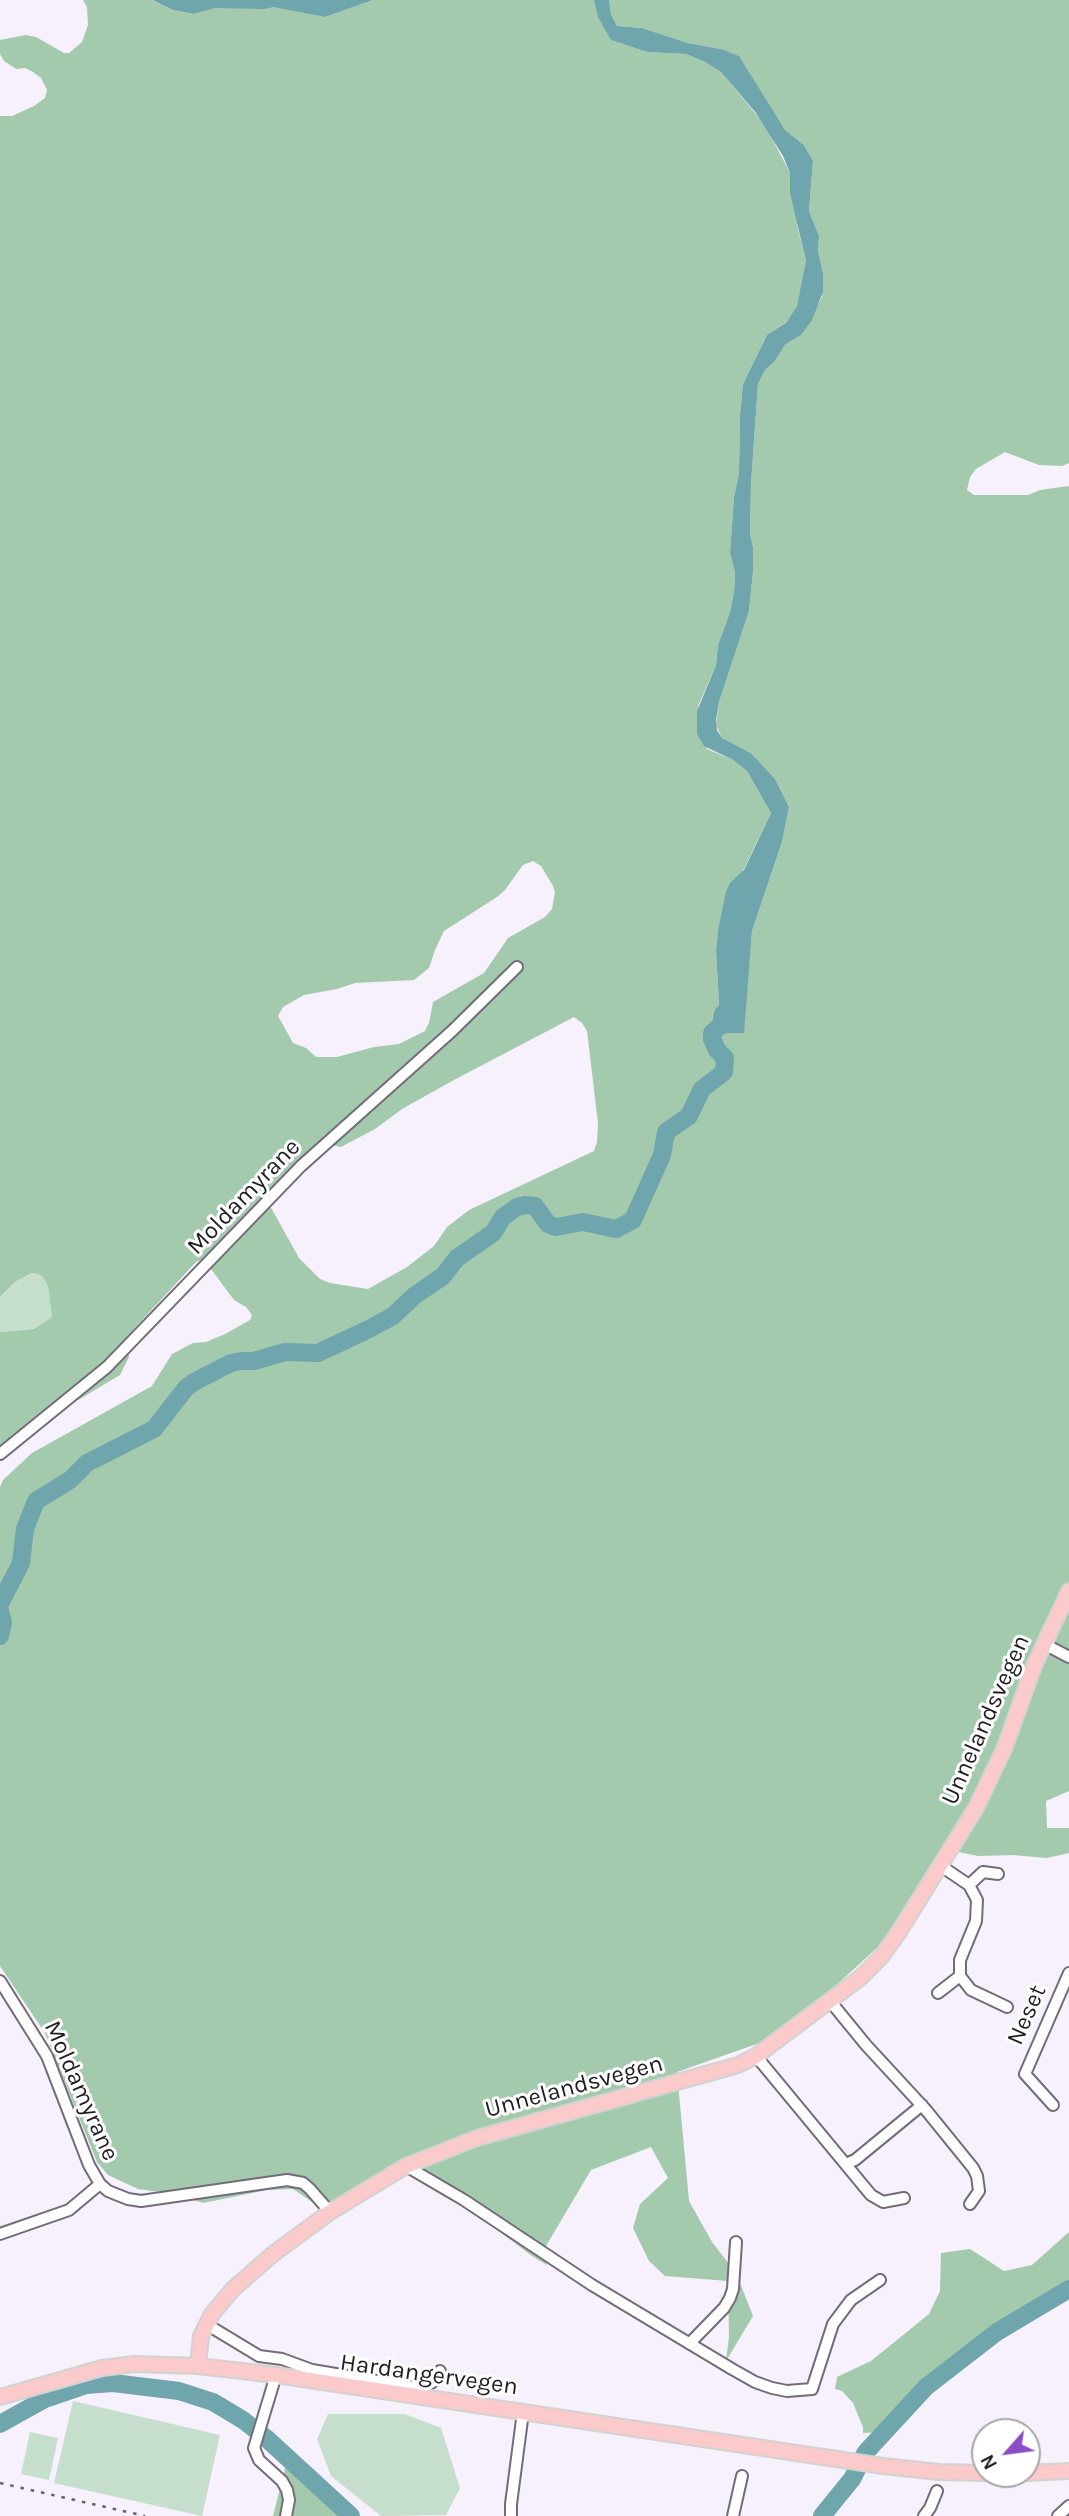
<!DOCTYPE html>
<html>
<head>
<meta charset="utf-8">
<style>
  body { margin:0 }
  #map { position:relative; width:1069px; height:2516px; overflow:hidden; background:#f7f0fd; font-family:Karla,sans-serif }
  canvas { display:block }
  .north { position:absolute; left:971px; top:2418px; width:70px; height:70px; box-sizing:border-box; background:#fff; border:2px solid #a6a5a7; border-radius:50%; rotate:242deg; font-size:19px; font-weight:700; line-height:28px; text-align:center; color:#201d22 }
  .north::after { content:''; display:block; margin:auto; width:24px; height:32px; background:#8a4fc6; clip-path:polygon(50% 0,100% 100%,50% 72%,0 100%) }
</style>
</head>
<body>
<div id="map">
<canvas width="1069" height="2516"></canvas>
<div class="north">N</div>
</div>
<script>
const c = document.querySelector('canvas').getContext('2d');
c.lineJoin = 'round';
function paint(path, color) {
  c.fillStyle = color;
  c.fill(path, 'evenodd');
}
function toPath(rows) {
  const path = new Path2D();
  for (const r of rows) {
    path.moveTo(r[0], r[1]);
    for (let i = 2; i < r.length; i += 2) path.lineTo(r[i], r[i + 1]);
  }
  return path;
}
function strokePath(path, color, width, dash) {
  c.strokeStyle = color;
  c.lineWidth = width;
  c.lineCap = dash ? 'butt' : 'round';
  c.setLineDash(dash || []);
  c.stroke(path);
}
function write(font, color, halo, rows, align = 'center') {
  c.font = font + ' Karla,sans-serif';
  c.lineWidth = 6;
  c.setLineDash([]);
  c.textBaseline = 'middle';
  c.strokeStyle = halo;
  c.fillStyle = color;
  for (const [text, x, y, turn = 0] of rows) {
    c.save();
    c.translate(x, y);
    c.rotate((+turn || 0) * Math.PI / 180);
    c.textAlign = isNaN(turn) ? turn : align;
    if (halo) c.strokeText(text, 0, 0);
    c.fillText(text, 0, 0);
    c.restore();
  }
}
paint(toPath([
  [33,1273,42,1276,48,1286,52,1317,32,1329,0,1332,0,1297,15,1282],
  [73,2401,220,2435,202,2516,54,2483],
  [328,2414,405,2414,441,2428,460,2488,446,2515,381,2516,331,2476,317,2439],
  [30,2432,58,2438,49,2480,21,2474]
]), '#c6dfcc');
paint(toPath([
  [83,0,151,0,173,10,192,14,216,8,278,7,325,17,373,0,594,0,611,40,647,52,686,54,705,62,721,72,765,125,790,173,798,229,806,261,805,271,798,304,791,319,767,335,743,384,740,414,739,473,734,497,730,553,735,572,734,592,730,612,718,645,716,665,698,706,707,749,733,760,747,771,771,813,723,912,718,930,716,950,719,1005,717,1024,710,1031,714,1034,743,1033,752,931,782,842,789,807,775,779,751,753,722,738,716,725,719,702,749,611,753,572,753,547,750,534,751,484,758,384,765,370,775,361,785,345,801,335,822,297,823,273,818,251,819,236,809,211,813,161,804,145,785,130,766,103,746,67,721,49,688,43,642,28,617,26,611,14,609,0,1069,0,1069,463,1062,466,1039,465,1005,452,976,469,970,477,967,490,974,495,1028,495,1040,490,1069,486,1069,1791,1046,1801,1047,1828,1069,1828,1069,1853,1047,1858,1013,1855,978,1856,944,1849,879,1946,819,2001,765,2041,677,2072,689,2201,712,2242,736,2273,753,2316,726,2361,729,2337,728,2281,665,2276,649,2261,633,2228,640,2204,668,2178,651,2147,591,2170,543,2251,547,2265,532,2256,414,2167,335,2211,321,2208,293,2189,267,2190,203,2203,173,2194,138,2189,108,2175,97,2162,45,2033,0,1966,0,1487,3,1480,32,1453,152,1386,172,1354,193,1343,206,1342,225,1334,250,1320,252,1315,246,1307,234,1300,211,1269,201,1260,196,1262,132,1331,128,1339,129,1357,120,1375,80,1399,53,1406,40,1413,0,1447,0,1332,33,1329,52,1317,48,1286,42,1276,37,1274,32,1273,15,1282,0,1297,0,116,12,116,34,106,45,98,47,90,41,78,33,72,25,68,16,69,4,61,0,54,0,40,26,35,36,37,64,53,69,53,82,42,88,25,87,7],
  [533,861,541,866,553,886,555,892,552,909,545,917,508,938,484,973,433,1002,429,1023,425,1031,399,1044,374,1047,337,1057,316,1057,306,1048,293,1043,278,1016,283,1007,304,995,337,989,355,983,414,980,429,968,435,950,444,931,497,897,505,890,523,865],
  [574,1017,582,1023,587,1031,598,1123,597,1142,594,1151,469,1210,447,1227,434,1246,407,1267,368,1289,330,1283,320,1279,299,1258,269,1204,327,1144,341,1147,375,1129,402,1109,452,1081],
  [1069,2232,1069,2296,1012,2328,991,2343,882,2432,863,2433,863,2427,853,2403,842,2391,835,2389,837,2377,871,2361,929,2314,940,2291,941,2253,970,2249,1004,2271,1032,2265],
  [287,2461,308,2471,329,2499,347,2516,273,2516]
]), '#a3caad');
paint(toPath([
  [152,0,373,0,325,17,273,7,264,9,216,8,193,14,173,10],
  [594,0,609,0,611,14,617,26,642,28,688,43,721,49,739,56,785,130,804,145,813,161,809,211,819,236,818,251,823,273,823,292,812,320,801,335,785,345,775,361,765,370,758,384,751,484,750,534,753,547,753,572,749,611,719,702,716,720,717,730,722,738,751,753,775,779,789,807,782,842,752,931,744,1033,714,1034,710,1032,717,1024,719,1005,716,950,718,930,726,892,730,883,744,870,771,813,747,771,733,760,704,746,697,734,697,711,716,665,718,645,730,612,734,592,735,572,730,553,734,497,739,473,740,414,743,384,767,335,787,322,797,306,806,261,790,193,790,173,783,156,756,113,721,72,705,62,686,54,647,52,611,40,598,17]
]), '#6fa5ac');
strokePath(toPath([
  [0,1604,21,1563,25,1529,36,1501,70,1480,87,1463,154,1429,186,1388,194,1382,231,1363,241,1361,254,1361,285,1352,318,1353,369,1329,393,1316,414,1296,443,1276,457,1258,493,1233,503,1217,517,1207,525,1205,535,1206,548,1224,556,1227,583,1222,616,1229,633,1220,662,1155,666,1132,689,1116,702,1089,724,1072,725,1058,717,1050,712,1039,712,1033,721,1025,723,1014],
  [0,1611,3,1623,0,1636],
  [0,2424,45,2399,86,2385,113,2383,179,2391,213,2402,243,2420,266,2438,351,2516],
  [822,2516,852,2479,866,2452,926,2387,997,2332,1069,2289]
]), '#6fa5ac', 18);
const minor = toPath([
  [0,1454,107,1367,301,1166,452,1031,517,967],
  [1044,1644,1069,1657],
  [941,1866,969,1885,977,1900,976,1921,960,1960,960,1976,971,1990,1007,2007],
  [969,1885,983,1872,998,1874],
  [0,1981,47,2056,89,2165,100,2184,108,2191,128,2199,141,2201,287,2180,303,2183,310,2189,330,2212],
  [938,1993,960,1976],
  [830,2001,866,2045,926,2110,973,2168,977,2176,979,2191,970,2204],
  [756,2056,871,2195,883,2202,904,2198],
  [1053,2105,1025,2074,1069,1973],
  [846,2164,855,2160,922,2105],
  [406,2166,464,2200,592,2285,732,2369,755,2382,772,2388,787,2391,812,2389,833,2324,851,2300,880,2280],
  [0,2234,69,2210,100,2184],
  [206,2324,259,2356,282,2359,312,2370,413,2387,431,2383,436,2379,440,2371],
  [690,2343,724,2308,730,2298,733,2289,736,2242],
  [276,2375,254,2448,259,2460,282,2481,287,2490,289,2500,286,2516],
  [511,2516,511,2504,523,2412],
  [733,2516,742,2476],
  [924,2516,930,2508,937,2491],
  [1058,2516,1069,2506]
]);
const major = toPath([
  [198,2366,201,2336,212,2314,233,2289,273,2254,330,2212,406,2166,477,2138,738,2065,756,2056,860,1978,881,1957,897,1935,976,1808,1004,1749,1034,1666,1069,1591],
  [0,2397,102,2368,135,2364,198,2366,276,2375,883,2466,939,2472,985,2473],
  [1027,2473,1069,2471]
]);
strokePath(minor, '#736b79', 14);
strokePath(major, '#d2d2d3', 18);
strokePath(minor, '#fff', 10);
strokePath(major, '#fbcacb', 14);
strokePath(toPath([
  [0,2483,145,2516]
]), '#656168', 2.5, [3.5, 7]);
write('24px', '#201d22', '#fff', [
  ["Moldamyrane",244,1197,-46],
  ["Unnelandsvegen",986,1720,-66],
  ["Neset",1027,2015,-66],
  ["Unnelandsvegen",574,2087,-15],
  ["Moldamyrane",81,2091,66],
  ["Hardangervegen",429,2375,8]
]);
</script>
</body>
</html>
